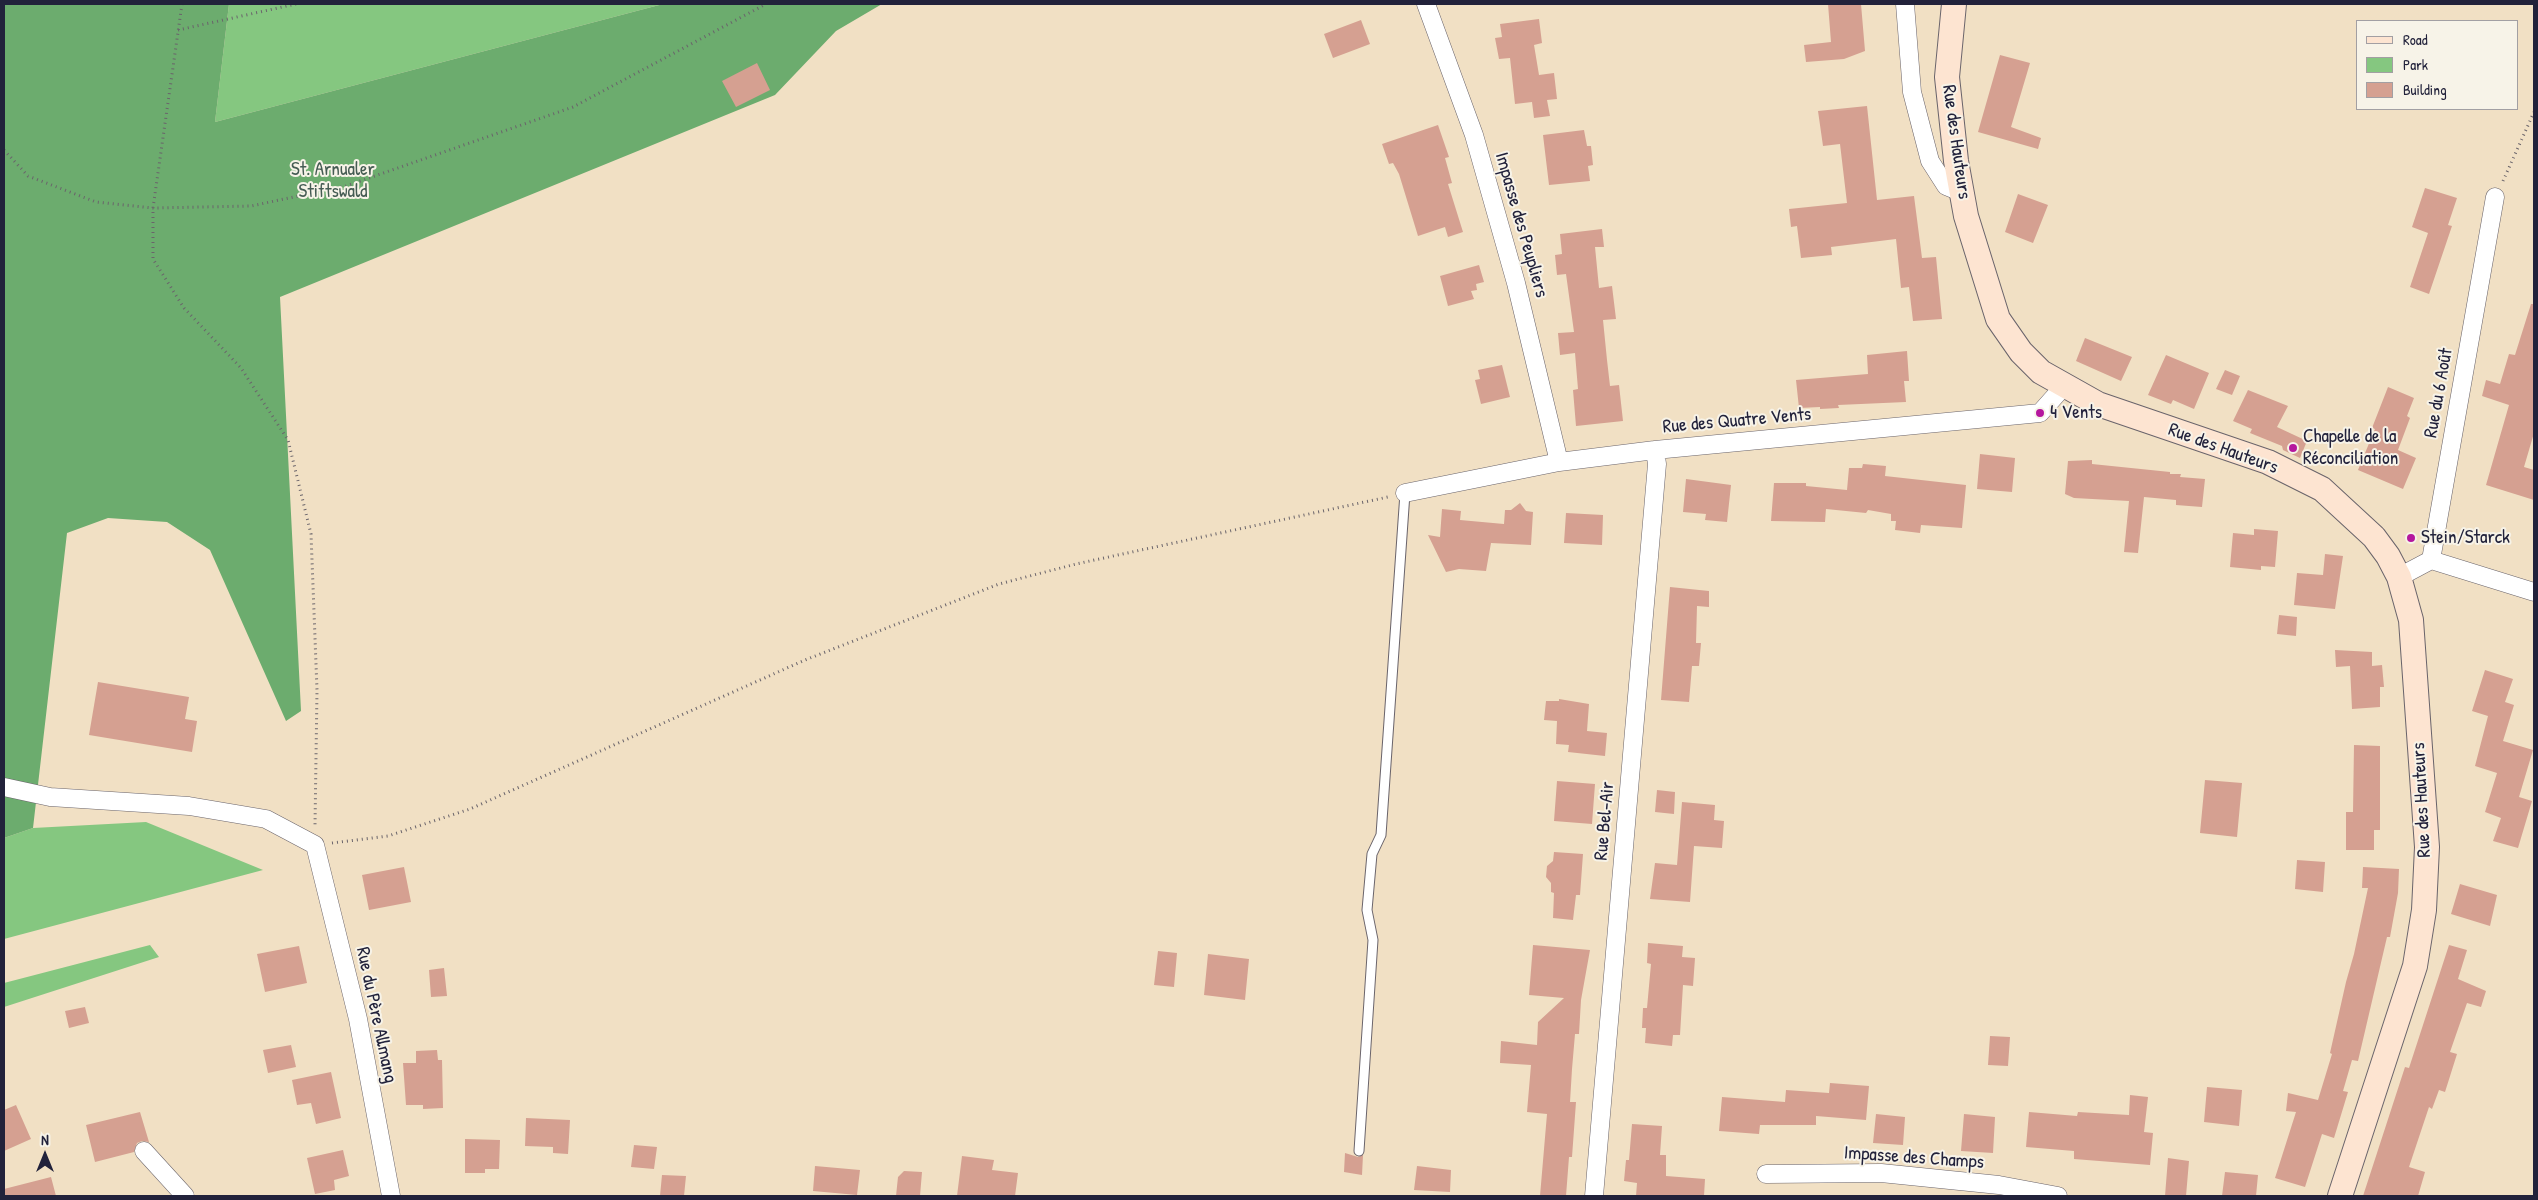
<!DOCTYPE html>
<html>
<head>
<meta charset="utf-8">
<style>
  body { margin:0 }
  #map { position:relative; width:2538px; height:1200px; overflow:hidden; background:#f1e0c4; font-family:"Patrick Hand",sans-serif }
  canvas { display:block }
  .frame { position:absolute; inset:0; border:5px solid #22223b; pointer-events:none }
  .legend { position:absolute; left:2356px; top:20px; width:162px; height:90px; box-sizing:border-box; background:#f7f3e8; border:1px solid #a29fa3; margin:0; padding:6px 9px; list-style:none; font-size:15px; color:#22223b }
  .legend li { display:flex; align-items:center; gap:10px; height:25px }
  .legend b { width:25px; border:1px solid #a29fa3 }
  .north { position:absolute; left:20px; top:1130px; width:50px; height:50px; -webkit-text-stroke:4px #f7f3e8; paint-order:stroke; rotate:0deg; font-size:14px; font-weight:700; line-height:20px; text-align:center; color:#22223b }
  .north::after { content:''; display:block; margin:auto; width:18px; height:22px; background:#22223b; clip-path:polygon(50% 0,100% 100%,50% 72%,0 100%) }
</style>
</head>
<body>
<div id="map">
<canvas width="2538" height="1200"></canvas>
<div class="frame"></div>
<ul class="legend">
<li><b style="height:6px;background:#fde4d1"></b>Road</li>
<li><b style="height:14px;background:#85c780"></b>Park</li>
<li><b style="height:14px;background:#d5a091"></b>Building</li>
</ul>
<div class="north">N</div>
</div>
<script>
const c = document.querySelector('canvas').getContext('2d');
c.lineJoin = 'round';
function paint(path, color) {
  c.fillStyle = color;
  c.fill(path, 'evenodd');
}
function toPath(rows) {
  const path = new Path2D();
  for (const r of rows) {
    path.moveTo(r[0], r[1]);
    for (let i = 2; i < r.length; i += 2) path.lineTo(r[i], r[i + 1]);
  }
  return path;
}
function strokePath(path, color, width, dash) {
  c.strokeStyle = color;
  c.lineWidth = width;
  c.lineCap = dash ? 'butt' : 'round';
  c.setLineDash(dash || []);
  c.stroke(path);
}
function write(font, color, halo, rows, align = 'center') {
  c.font = font + ' "Patrick Hand",sans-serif';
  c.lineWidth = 4;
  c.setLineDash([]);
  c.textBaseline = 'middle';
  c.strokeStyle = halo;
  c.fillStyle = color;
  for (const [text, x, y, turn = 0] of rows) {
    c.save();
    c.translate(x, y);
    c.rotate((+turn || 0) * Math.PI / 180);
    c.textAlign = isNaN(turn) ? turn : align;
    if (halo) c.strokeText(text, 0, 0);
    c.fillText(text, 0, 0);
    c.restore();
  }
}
paint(toPath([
  [229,4,663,4,215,122],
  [146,822,263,870,4,939,4,838,33,828],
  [150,945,159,957,4,1007,4,983]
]), '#85c780');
paint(toPath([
  [4,4,229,4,215,122,663,4,882,4,836,31,775,95,280,297,301,711,286,721,210,550,167,522,108,518,67,533,33,828,4,838]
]), '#6cac6e');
paint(toPath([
  [1828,4,1861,4,1865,51,1844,59,1806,62,1804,45,1831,42],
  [1539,19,1542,43,1534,45,1539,75,1554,73,1557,99,1547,100,1550,116,1534,118,1532,102,1515,104,1510,58,1499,59,1495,38,1502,37,1500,24],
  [1361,20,1370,44,1333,58,1324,34],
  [2000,55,2030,63,2011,127,2041,138,2038,149,1978,132],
  [757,63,770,90,736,107,722,81],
  [1867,106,1877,200,1914,196,1922,258,1936,257,1942,319,1913,321,1909,287,1901,288,1896,239,1831,247,1832,255,1801,258,1797,226,1791,227,1789,209,1847,203,1840,144,1823,146,1818,111],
  [1438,125,1449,157,1445,158,1452,183,1448,184,1463,232,1448,237,1445,227,1418,236,1399,174,1393,163,1389,164,1382,144],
  [1584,130,1587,146,1591,146,1593,165,1588,166,1590,181,1549,185,1543,135],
  [2425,188,2457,198,2448,225,2452,226,2429,294,2410,287,2428,233,2412,227],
  [2018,194,2048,205,2033,243,2005,232],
  [1602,229,1604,247,1595,247,1599,288,1612,286,1616,319,1603,320,1607,360,1610,386,1619,385,1623,421,1576,426,1573,390,1578,389,1575,353,1560,355,1558,333,1574,332,1566,274,1557,275,1555,255,1562,254,1560,234],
  [1479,265,1484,282,1476,284,1477,290,1471,291,1474,299,1448,306,1440,276],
  [2531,304,2534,304,2534,433,2524,467,2534,470,2534,500,2486,485,2509,405,2482,396,2486,380,2500,384,2509,354,2515,355],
  [2085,338,2132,357,2121,381,2076,361],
  [1907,351,1909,381,1904,381,1906,402,1838,405,1839,408,1820,409,1820,407,1799,408,1796,380,1868,374,1867,355],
  [2166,355,2209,373,2194,409,2173,400,2171,404,2148,395],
  [1502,365,1510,397,1481,404,1475,380,1480,379,1478,370],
  [2225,370,2240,376,2232,395,2216,389],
  [2388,387,2414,398,2407,416,2410,418,2398,450,2416,458,2403,489,2358,470,2375,429,2372,428],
  [2248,390,2288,406,2277,427,2307,441,2300,458,2283,450,2282,446,2250,433,2252,429,2233,421],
  [1980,454,2015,458,2012,492,1977,489],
  [2092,460,2092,464,2170,472,2170,474,2181,474,2180,477,2205,479,2202,507,2176,505,2176,500,2144,497,2138,553,2124,552,2129,501,2074,498,2065,494,2068,461],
  [1863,464,1886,466,1885,476,1966,485,1962,528,1921,525,1920,533,1895,530,1896,521,1891,521,1891,514,1868,510,1866,513,1826,509,1825,522,1771,521,1774,483,1806,483,1806,486,1847,490,1849,468,1862,468],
  [1686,479,1731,485,1727,522,1705,520,1706,514,1683,512],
  [1520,503,1526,511,1533,512,1531,545,1491,543,1486,571,1459,569,1446,572,1428,535,1440,537,1442,509,1461,511,1460,520,1504,524,1505,510,1511,510],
  [1566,513,1603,515,1602,545,1564,543],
  [2254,529,2278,531,2275,567,2261,566,2261,570,2230,567,2233,533,2254,535],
  [2325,554,2343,556,2335,609,2294,605,2297,573,2323,575],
  [1670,587,1709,591,1709,607,1697,606,1696,643,1701,643,1699,666,1692,666,1689,702,1661,700],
  [2279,615,2297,617,2296,636,2277,634],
  [2335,650,2372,652,2372,666,2382,665,2384,687,2380,687,2380,707,2352,709,2350,666,2336,667],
  [2485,670,2513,679,2505,702,2514,705,2503,741,2533,750,2519,797,2532,801,2518,848,2493,841,2501,818,2485,812,2497,773,2475,766,2488,716,2472,711],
  [98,682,189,697,185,719,197,721,192,752,89,735],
  [1559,699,1589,704,1587,731,1607,733,1605,756,1568,752,1569,745,1556,744,1557,721,1544,720,1546,701,1559,701],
  [2354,745,2380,746,2380,830,2374,830,2374,850,2346,850,2346,812,2353,812],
  [2205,780,2242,783,2237,837,2200,833],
  [1557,781,1595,784,1592,824,1554,821],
  [1657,790,1675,792,1674,814,1655,812],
  [1682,802,1715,805,1714,820,1724,821,1722,848,1694,846,1690,902,1650,899,1655,863,1677,865],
  [1554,852,1583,854,1580,895,1576,895,1573,920,1553,918,1554,893,1551,892,1551,883,1546,877,1547,866,1553,861],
  [2297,860,2325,862,2323,892,2295,889],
  [404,867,411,902,369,910,362,875],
  [2363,867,2399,869,2398,893,2390,937,2387,937,2358,1061,2352,1060,2343,1091,2348,1092,2334,1138,2322,1134,2305,1187,2275,1178,2296,1112,2286,1111,2288,1093,2318,1100,2332,1054,2330,1053,2346,982,2354,954,2368,888,2362,888],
  [2460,884,2497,895,2490,926,2451,914],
  [1648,943,1683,946,1682,957,1695,958,1693,986,1683,985,1680,1035,1673,1035,1672,1046,1645,1043,1646,1028,1642,1028,1643,1008,1647,1008,1651,964,1647,963],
  [1533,945,1590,950,1581,1000,1579,1034,1575,1034,1572,1069,1570,1102,1576,1102,1572,1157,1569,1157,1566,1196,1540,1196,1547,1114,1527,1112,1531,1065,1500,1063,1501,1041,1537,1045,1538,1022,1564,998,1529,995],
  [2449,945,2467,950,2458,979,2486,991,2481,1007,2467,1003,2450,1052,2457,1054,2445,1092,2439,1090,2432,1109,2429,1107,2409,1167,2425,1172,2418,1196,2363,1196,2405,1067,2409,1068],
  [299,946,307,983,265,992,257,954],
  [1158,951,1177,953,1174,987,1154,985],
  [1208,954,1249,959,1245,1000,1204,995],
  [444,968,447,996,431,997,429,970],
  [85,1007,89,1023,69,1028,65,1011],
  [1990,1036,2010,1037,2008,1066,1988,1065],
  [291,1045,296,1067,268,1073,263,1050],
  [437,1050,438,1060,442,1060,443,1108,423,1109,423,1105,406,1105,403,1063,416,1063,416,1051],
  [331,1072,341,1118,316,1124,311,1103,297,1105,292,1080],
  [1830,1083,1869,1086,1866,1120,1816,1116,1816,1125,1760,1125,1759,1134,1719,1131,1722,1097,1785,1102,1786,1090,1829,1093],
  [2207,1087,2242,1090,2239,1126,2204,1122],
  [2130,1095,2148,1097,2144,1132,2153,1133,2150,1165,2074,1159,2074,1151,2026,1147,2029,1112,2077,1116,2078,1112,2129,1115],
  [16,1105,31,1139,4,1151,4,1110],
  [140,1112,149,1142,142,1141,137,1143,134,1152,95,1162,86,1125],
  [1876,1114,1905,1117,1903,1145,1873,1143],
  [1964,1114,1995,1117,1993,1153,1961,1151],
  [526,1118,570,1120,568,1154,553,1153,553,1147,525,1146],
  [1632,1124,1662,1126,1660,1155,1666,1155,1666,1176,1705,1179,1704,1196,1636,1196,1637,1183,1624,1181,1626,1160,1629,1160],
  [465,1139,500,1140,499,1169,485,1169,485,1173,465,1173],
  [634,1145,657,1147,654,1169,631,1167],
  [343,1150,349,1176,334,1180,335,1190,315,1194,307,1158],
  [1345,1153,1358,1157,1363,1155,1362,1175,1344,1172],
  [962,1156,994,1160,992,1170,1018,1173,1015,1196,957,1196],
  [2168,1158,2189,1161,2186,1196,2165,1196],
  [815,1166,860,1170,857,1195,813,1191],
  [1417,1166,1451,1170,1450,1192,1414,1190],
  [904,1171,922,1172,920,1196,896,1196,898,1177],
  [2225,1172,2258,1175,2256,1196,2222,1196],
  [662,1175,686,1176,684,1196,660,1196],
  [51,1177,56,1196,4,1196,4,1189]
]), '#d5a091');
const lane = toPath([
  [1359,1151,1373,940,1367,910,1372,854,1381,835,1405,493]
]);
const street = toPath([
  [1426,4,1474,135,1516,283,1559,462],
  [1905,4,1912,92,1930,161,1946,186,1963,193],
  [1405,493,1559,462,1655,450,2040,413,2064,386],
  [2431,560,2534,592],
  [2399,577,2431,560,2495,197],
  [4,787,50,797,189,806,266,819,315,845,358,1019,391,1196],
  [144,1151,185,1196],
  [1766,1174,1881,1173,1999,1185,2058,1196],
  [1594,1196,1657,464,1655,450]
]);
const secondary = toPath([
  [1954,4,1947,77,1956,161,1966,216,1998,319,2021,352,2041,372,2098,404,2268,462,2322,489,2374,537,2388,556,2399,577,2411,620,2427,847,2424,910,2415,966,2340,1196]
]);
strokePath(lane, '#6a646b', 11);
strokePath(street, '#6a646b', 19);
strokePath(secondary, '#6a646b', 26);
strokePath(toPath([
  [182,4,153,208,153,259,184,308,241,368,288,440,311,534,317,690,315,825],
  [178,30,296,4],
  [4,150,28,176,96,202,153,208,251,206,346,186,573,107,766,4],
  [2503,181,2534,112],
  [332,843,388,836,470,809,805,660,999,584,1076,564,1388,497]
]), '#6a646b', 3, [1, 4]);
strokePath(lane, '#fff', 9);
strokePath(street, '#fff', 18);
strokePath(secondary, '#fde4d1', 24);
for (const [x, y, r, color] of [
  [2040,413,5,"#b5179e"],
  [2293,448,5,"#b5179e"],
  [2411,538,5,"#b5179e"]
]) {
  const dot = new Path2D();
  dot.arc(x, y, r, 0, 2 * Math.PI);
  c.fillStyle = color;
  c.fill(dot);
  strokePath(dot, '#f7f3e8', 2);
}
write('19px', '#22223b', '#f7f3e8', [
  ["Rue des Hauteurs",1956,142,82],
  ["Impasse des Peupliers",1521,225,74],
  ["Rue du 6 Août",2439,393,-80],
  ["Rue des Quatre Vents",1737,421,-5],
  ["Rue des Hauteurs",2223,449,20],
  ["Rue des Hauteurs",2422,800,-93],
  ["Rue Bel-Air",1605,821,-85],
  ["Rue du Père Allmang",376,1015,78],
  ["Impasse des Champs",1914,1158,4]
]);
write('19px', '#455c53', '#f7f3e8', [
  ["St. Arnualer",333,170],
  ["Stiftswald",333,192]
]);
write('19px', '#22223b', '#f7f3e8', [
  ["4 Vents",2050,413],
  ["Chapelle de la",2303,437],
  ["Réconciliation",2303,459],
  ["Stein/Starck",2421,538]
], 'left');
</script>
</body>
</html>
